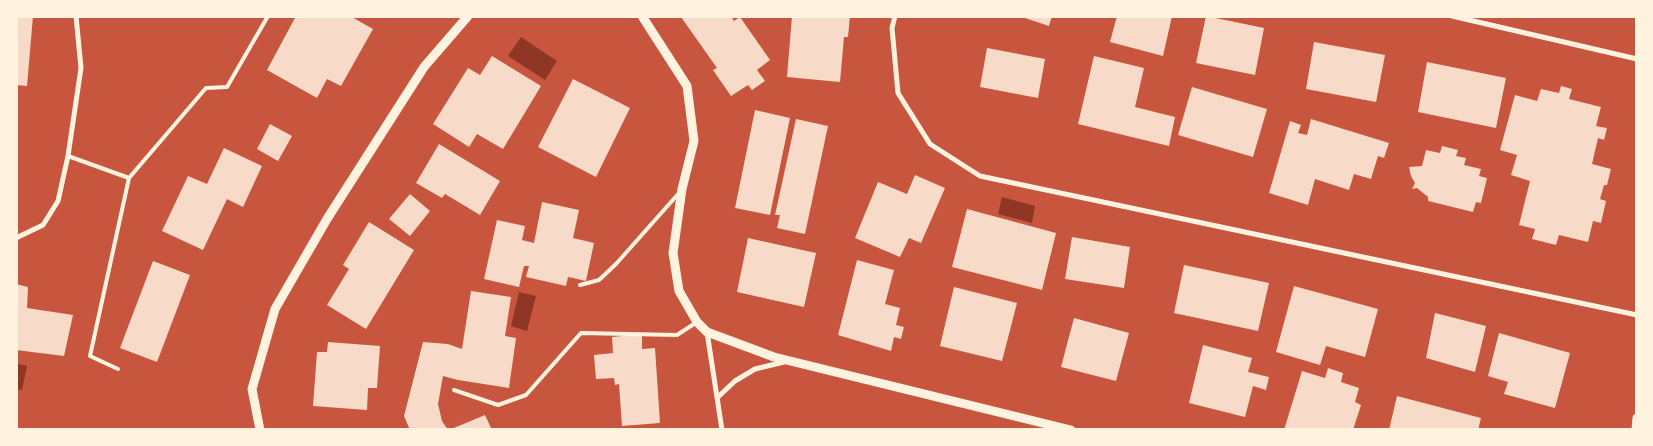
<!DOCTYPE html>
<html>
<head>
<meta charset="utf-8">
<style>
  body { margin:0 }
  #map { position:relative; width:1653px; height:446px; overflow:hidden; background:#c8553d; font-family:Quicksand,sans-serif }
  canvas { display:block }
  .frame { position:absolute; inset:0; border:18px solid #fff3e0; pointer-events:none }
</style>
</head>
<body>
<div id="map">
<canvas width="1653" height="446"></canvas>
<div class="frame"></div>
</div>
<script>
const c = document.querySelector('canvas').getContext('2d');
c.lineJoin = 'round';
function paint(path, color) {
  c.fillStyle = color;
  c.fill(path, 'evenodd');
}
function toPath(rows) {
  const path = new Path2D();
  for (const r of rows) {
    path.moveTo(r[0], r[1]);
    for (let i = 2; i < r.length; i += 2) path.lineTo(r[i], r[i + 1]);
  }
  return path;
}
function strokePath(path, color, width, dash) {
  c.strokeStyle = color;
  c.lineWidth = width;
  c.lineCap = dash ? 'butt' : 'round';
  c.setLineDash(dash || []);
  c.stroke(path);
}
paint(toPath([
  [521,37,557,61,545,80,508,56],
  [1002,197,1035,206,1032,223,998,214],
  [519,292,536,296,527,331,511,326],
  [16,363,27,366,22,390,16,389]
]), '#8f3625');
paint(toPath([
  [16,16,33,16,27,86,16,85],
  [296,16,350,16,373,29,341,86,327,79,317,98,267,70],
  [683,16,731,16,734,21,740,17,770,60,757,70,765,81,752,90,748,85,731,96,713,70,717,68,681,17],
  [792,16,850,16,848,37,844,37,840,82,787,77],
  [1019,16,1052,16,1049,26],
  [1117,16,1172,16,1163,56,1110,42],
  [1206,16,1264,28,1255,75,1196,63],
  [1314,42,1385,55,1376,102,1306,89],
  [987,48,1045,59,1038,98,980,87],
  [492,56,541,86,503,149,477,134,469,147,433,124,468,68,480,75],
  [1094,56,1144,68,1135,107,1175,117,1169,146,1078,124],
  [1427,62,1506,78,1496,128,1418,112],
  [573,79,630,108,596,177,538,147],
  [1561,86,1572,89,1569,99,1601,107,1596,126,1607,128,1604,140,1598,138,1592,164,1611,169,1607,185,1604,185,1600,199,1606,201,1601,223,1593,221,1588,242,1559,235,1556,245,1532,239,1535,229,1519,225,1530,181,1511,175,1517,155,1500,150,1515,95,1537,101,1541,89,1559,93],
  [1192,87,1267,109,1253,157,1178,135],
  [755,110,790,118,770,215,735,208],
  [796,119,828,126,805,234,777,228,780,215,775,215],
  [1311,119,1389,143,1384,158,1378,156,1371,179,1354,174,1349,190,1315,179,1308,205,1269,193,1290,121,1301,125,1298,133,1307,135],
  [270,124,292,136,278,161,257,149],
  [439,144,500,181,480,215,445,194,442,198,416,183],
  [1442,146,1458,150,1456,156,1466,158,1464,165,1481,169,1479,176,1487,178,1481,203,1476,202,1473,212,1428,201,1428,197,1417,188,1412,189,1415,183,1411,176,1409,167,1422,166,1426,150,1440,153],
  [224,148,262,166,243,207,227,199,203,250,162,231,188,176,207,184],
  [915,175,945,188,921,243,909,238,900,257,855,238,878,182,907,194],
  [410,194,430,211,410,236,389,219],
  [542,202,579,210,573,238,594,243,586,281,568,277,566,286,526,277,529,266,524,266,519,287,484,279,497,220,525,226,522,240,534,243],
  [967,209,1056,233,1042,290,952,267],
  [369,222,414,250,366,329,327,305,349,269,343,265],
  [1072,237,1130,247,1124,288,1065,279],
  [748,238,816,253,804,307,737,292],
  [857,260,894,270,885,304,900,308,896,325,904,327,901,339,894,337,891,351,838,335],
  [153,261,190,275,157,362,120,348],
  [1184,265,1269,283,1258,331,1174,313],
  [16,284,28,287,27,308,73,315,64,356,16,350],
  [1294,286,1378,309,1365,357,1326,346,1320,365,1276,352],
  [954,287,1017,303,1002,361,940,346],
  [471,291,511,297,505,336,516,338,509,388,458,380,443,376,438,404,442,421,448,430,410,430,404,416,423,342,448,344,462,349],
  [1435,313,1486,326,1475,372,1426,358],
  [1074,318,1129,333,1116,381,1061,367],
  [1499,333,1570,353,1555,408,1504,394,1508,382,1488,376],
  [642,334,642,349,655,348,660,423,622,426,619,384,615,385,614,378,596,379,594,355,613,353,612,337],
  [328,342,380,346,377,388,368,388,367,410,313,406,317,352,327,352],
  [1203,345,1252,358,1248,372,1269,377,1266,390,1253,386,1245,417,1189,403],
  [1328,368,1343,373,1341,382,1359,388,1355,402,1361,405,1353,430,1284,430,1302,371,1325,378],
  [1397,396,1481,418,1478,430,1389,430],
  [485,415,492,430,449,430]
]), '#f7dbc8');
strokePath(toPath([
  [68,156,129,178,90,356,118,369],
  [129,178,206,88,227,87,268,16],
  [580,285,599,280,616,264,679,193],
  [454,390,498,405,526,395,581,333,677,335,697,322]
]), '#fff3e0', 4);
strokePath(toPath([
  [895,16,892,28,898,93,930,144,980,176,1637,315],
  [1452,16,1637,59],
  [16,238,43,225,58,201,68,156,81,68,76,16],
  [707,332,722,430],
  [718,397,735,381,755,369,784,362]
]), '#fff3e0', 5);
strokePath(toPath([
  [642,16,687,86,694,141,682,189,673,253,679,291,697,322,707,332,774,357,1071,430],
  [260,430,252,389,275,309,327,219,424,67,468,16],
  [1636,430,1637,418]
]), '#fff3e0', 9);
</script>
</body>
</html>
